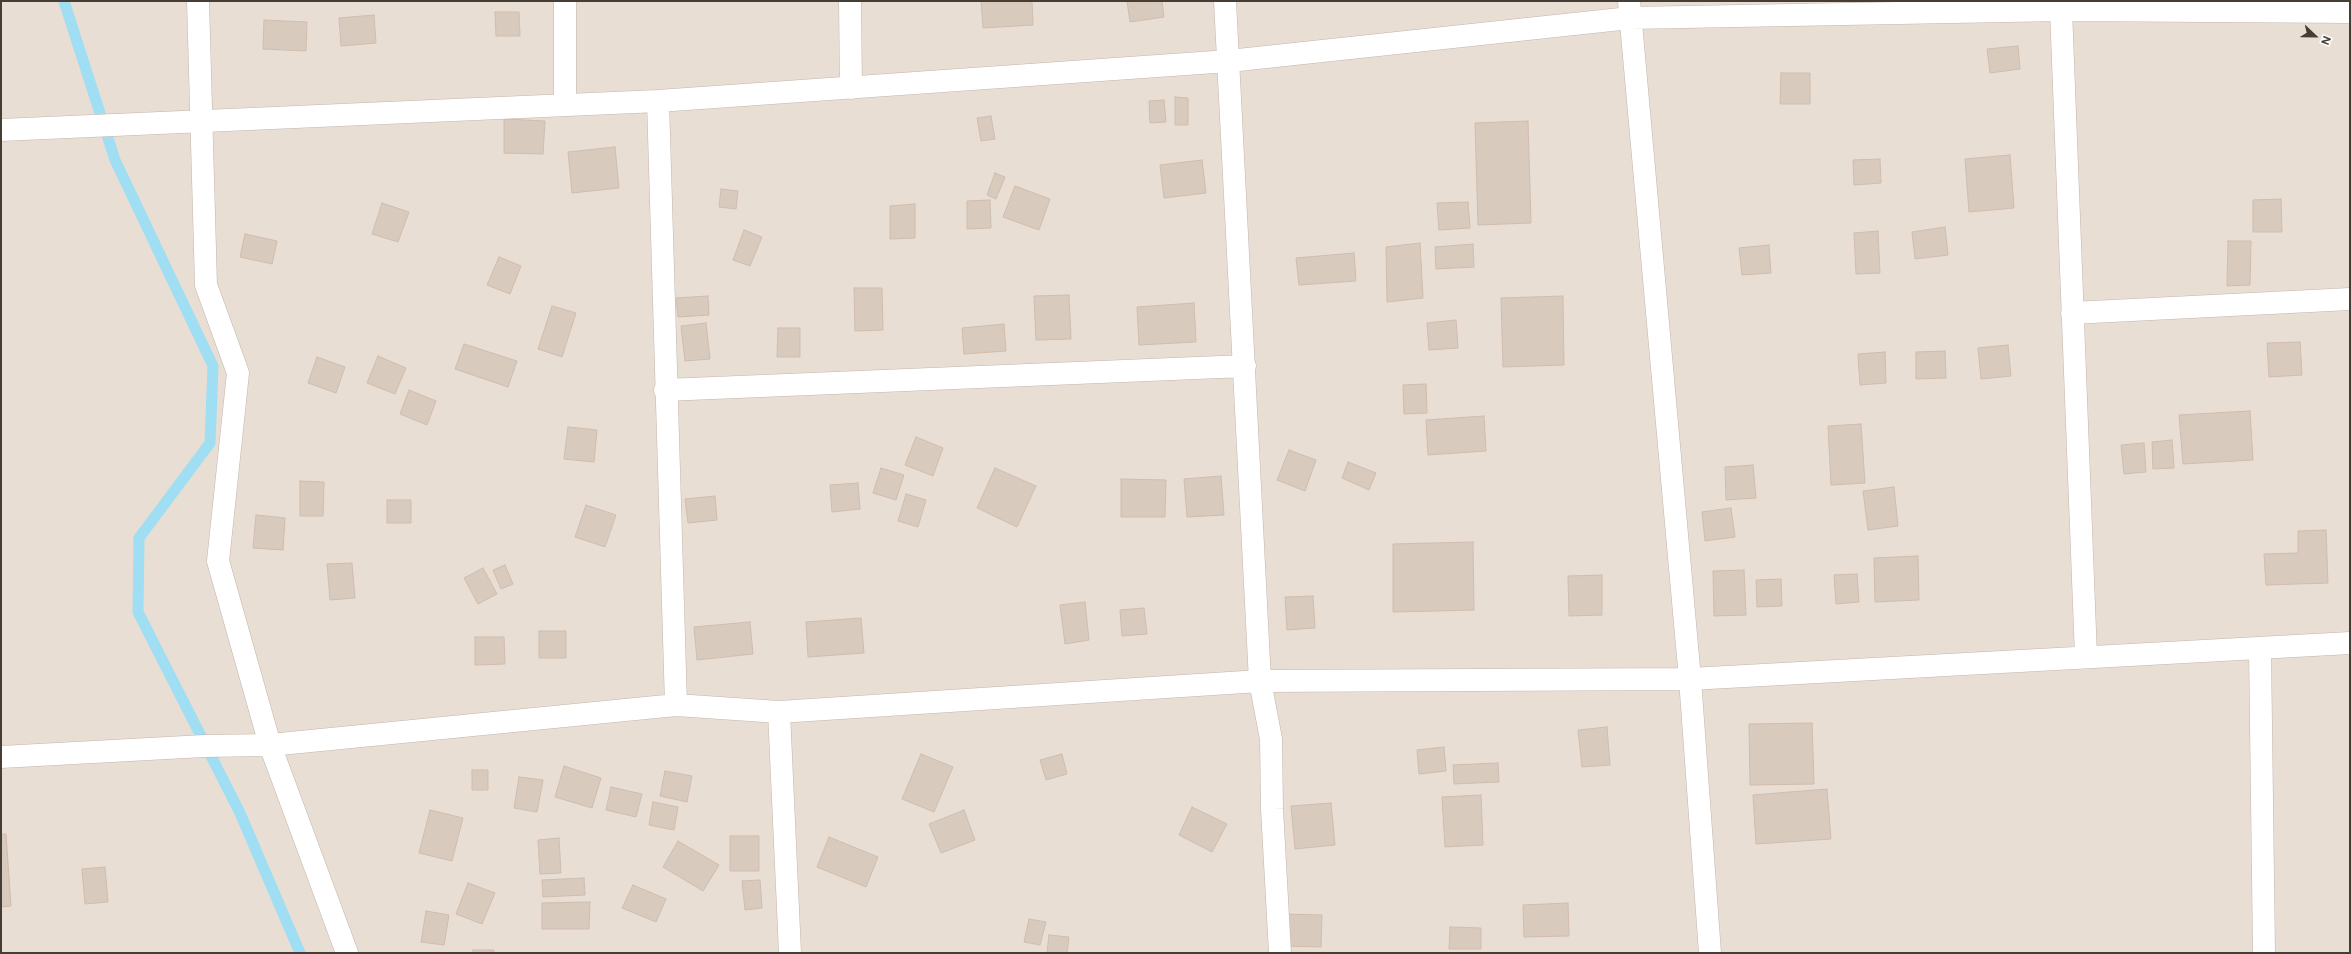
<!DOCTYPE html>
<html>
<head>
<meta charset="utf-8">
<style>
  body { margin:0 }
  #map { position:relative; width:2351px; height:954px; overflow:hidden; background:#f4ede6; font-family:"Public Sans",sans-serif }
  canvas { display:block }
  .frame { position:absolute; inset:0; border:2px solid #463d35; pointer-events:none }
  .north { position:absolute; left:2295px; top:16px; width:40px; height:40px; -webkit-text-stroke:3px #fff; paint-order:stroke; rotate:112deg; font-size:11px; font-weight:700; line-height:16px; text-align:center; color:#463d35 }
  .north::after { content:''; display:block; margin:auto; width:14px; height:18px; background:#463d35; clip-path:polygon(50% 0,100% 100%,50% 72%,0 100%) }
</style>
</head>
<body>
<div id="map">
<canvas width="2351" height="954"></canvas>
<div class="frame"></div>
<div class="north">N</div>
</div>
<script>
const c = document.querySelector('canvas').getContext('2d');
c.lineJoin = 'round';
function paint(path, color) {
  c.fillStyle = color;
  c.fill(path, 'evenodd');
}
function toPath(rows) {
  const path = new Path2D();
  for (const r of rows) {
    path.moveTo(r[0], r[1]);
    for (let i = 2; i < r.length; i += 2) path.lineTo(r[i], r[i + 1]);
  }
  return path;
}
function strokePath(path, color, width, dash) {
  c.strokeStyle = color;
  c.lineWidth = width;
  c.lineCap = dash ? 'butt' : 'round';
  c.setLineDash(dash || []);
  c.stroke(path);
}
paint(toPath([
  [1,1,2350,1,2350,953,1,953]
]), '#e8ded4');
strokePath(toPath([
  [64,1,115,160,213,366,210,443,139,538,138,612,240,813,300,953]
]), '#9fdef3', 11);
const building = toPath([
  [981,1,1032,1,1033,25,983,28,981,1],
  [1127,1,1162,1,1164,17,1130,22,1127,1],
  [495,12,519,12,520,36,496,36,495,12],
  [374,15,376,43,341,46,339,18,374,15],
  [264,20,307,22,306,51,263,49,264,20],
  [2018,46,2020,69,1990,73,1987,49,2018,46],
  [1781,73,1810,73,1810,104,1780,104,1781,73],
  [1175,97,1188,98,1188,125,1175,125,1175,97],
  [1164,100,1166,122,1150,123,1149,101,1164,100],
  [991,116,995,139,981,141,977,118,991,116],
  [504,119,545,121,543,154,504,153,504,119],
  [1528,121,1531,223,1478,225,1475,123,1528,121],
  [615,147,619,188,572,193,568,152,615,147],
  [2010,155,2014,208,1969,212,1965,159,2010,155],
  [1880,159,1881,183,1854,185,1853,160,1880,159],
  [1202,160,1206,193,1164,198,1160,165,1202,160],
  [995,173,1005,177,996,199,987,195,995,173],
  [1015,186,1050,199,1039,230,1003,217,1015,186],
  [721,189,738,191,736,209,719,207,721,189],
  [2281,199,2282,232,2253,232,2253,200,2281,199],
  [990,200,991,228,967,229,967,201,990,200],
  [1468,202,1470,228,1439,230,1437,203,1468,202],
  [382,203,409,212,398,242,372,234,382,203],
  [915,204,915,238,890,239,890,206,915,204],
  [1945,227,1948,255,1915,259,1912,232,1945,227],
  [744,230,762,237,750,266,733,260,744,230],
  [1878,231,1880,273,1856,274,1854,233,1878,231],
  [245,234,277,241,272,264,240,257,245,234],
  [2228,241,2251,241,2250,285,2227,286,2228,241],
  [1420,243,1423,298,1387,302,1386,247,1420,243],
  [1473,244,1474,267,1436,269,1435,247,1473,244],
  [1769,245,1771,273,1742,275,1739,248,1769,245],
  [1354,253,1356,281,1299,285,1296,258,1354,253],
  [499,257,521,266,510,294,487,285,499,257],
  [854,288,882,288,883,330,855,331,854,288],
  [1069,295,1071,339,1036,340,1034,296,1069,295],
  [708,296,709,315,678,317,676,298,708,296],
  [1563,296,1564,365,1503,367,1501,298,1563,296],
  [1194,303,1196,342,1139,345,1137,307,1194,303],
  [552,306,576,313,562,357,538,349,552,306],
  [1456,320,1458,348,1429,350,1427,323,1456,320],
  [706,323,710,359,685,361,681,326,706,323],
  [1004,324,1006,351,964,354,962,328,1004,324],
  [778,328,800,328,800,357,777,357,778,328],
  [2300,342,2302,375,2269,377,2267,343,2300,342],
  [464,344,517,361,508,387,455,369,464,344],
  [2008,345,2011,376,1981,379,1978,348,2008,345],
  [1945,351,1946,378,1916,379,1916,352,1945,351],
  [1885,352,1886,383,1860,385,1858,354,1885,352],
  [378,356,406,368,395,394,367,383,378,356],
  [317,357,345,367,336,393,308,383,317,357],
  [1426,384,1427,413,1404,414,1403,385,1426,384],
  [409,390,436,401,427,425,400,414,409,390],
  [2250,411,2253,460,2183,464,2179,415,2250,411],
  [1484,416,1486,451,1428,455,1426,420,1484,416],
  [1861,424,1865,483,1831,485,1828,426,1861,424],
  [568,427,597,430,594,462,564,459,568,427],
  [916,437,943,448,933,476,905,465,916,437],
  [2172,440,2174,468,2153,469,2152,442,2172,440],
  [2144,443,2146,472,2124,474,2121,445,2144,443],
  [1289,450,1316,460,1305,491,1277,480,1289,450],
  [1348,462,1376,473,1369,490,1342,478,1348,462],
  [1753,465,1756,498,1726,500,1725,467,1753,465],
  [881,468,904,475,896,500,873,493,881,468],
  [995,468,1036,486,1017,527,977,508,995,468],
  [1221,476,1224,515,1187,517,1184,479,1221,476],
  [1121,479,1166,480,1165,517,1121,517,1121,479],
  [300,481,324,482,323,516,300,516,300,481],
  [858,483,860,509,832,512,830,485,858,483],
  [1894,487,1898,526,1868,530,1863,491,1894,487],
  [906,494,926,500,918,527,898,521,906,494],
  [715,496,717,520,688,523,685,499,715,496],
  [387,500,411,500,411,523,387,523,387,500],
  [586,505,616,515,605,547,575,537,586,505],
  [1731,508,1735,537,1705,541,1702,512,1731,508],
  [256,515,285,518,283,550,253,548,256,515],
  [2326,530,2328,583,2266,585,2264,554,2298,553,2298,531,2326,530],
  [1473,542,1474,610,1393,612,1393,544,1473,542],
  [1918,556,1919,600,1875,602,1874,558,1918,556],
  [352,563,355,598,330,600,327,564,352,563],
  [505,565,513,584,501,589,493,570,505,565],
  [483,568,497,594,478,604,464,578,483,568],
  [1744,570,1746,615,1714,616,1713,571,1744,570],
  [1857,574,1859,602,1836,604,1834,575,1857,574],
  [1602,575,1602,615,1569,616,1568,576,1602,575],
  [1781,579,1782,606,1757,607,1756,580,1781,579],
  [1313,596,1315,628,1287,630,1285,597,1313,596],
  [1085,602,1089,640,1065,644,1060,605,1085,602],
  [1144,608,1147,634,1122,636,1120,610,1144,608],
  [861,618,864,653,808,657,806,622,861,618],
  [750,622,753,654,697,660,694,627,750,622],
  [539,631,566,631,566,658,539,658,539,631],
  [475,637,504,637,505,664,475,665,475,637],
  [1812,723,1814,784,1750,785,1749,724,1812,723],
  [1607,727,1610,765,1582,767,1578,730,1607,727],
  [1444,747,1446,771,1419,774,1417,750,1444,747],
  [921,754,953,767,934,812,902,799,921,754],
  [1062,754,1067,774,1046,780,1040,760,1062,754],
  [1498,763,1499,782,1454,784,1453,765,1498,763],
  [564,766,601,778,592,808,555,797,564,766],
  [472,770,488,770,488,790,472,790,472,770],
  [665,771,692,776,687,802,660,796,665,771],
  [519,777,543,780,537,812,514,808,519,777],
  [611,787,642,794,636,817,606,810,611,787],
  [1827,789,1831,839,1756,844,1753,795,1827,789],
  [1481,795,1483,845,1445,847,1442,797,1481,795],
  [653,802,678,807,674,830,649,825,653,802],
  [1331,803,1335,845,1295,849,1291,806,1331,803],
  [1192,807,1227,824,1212,852,1179,835,1192,807],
  [430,810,463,818,452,861,419,853,430,810],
  [964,810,975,840,941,853,929,824,964,810],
  [1,834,6,834,11,906,1,907,1,834],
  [730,836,759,836,759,871,730,871,730,836],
  [829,837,878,857,866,887,817,867,829,837],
  [559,838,561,873,540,874,538,840,559,838],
  [678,841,719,865,703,891,663,867,678,841],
  [105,867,108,902,85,904,82,869,105,867],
  [584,878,585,895,543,897,542,880,584,878],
  [760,880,762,908,745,910,742,881,760,880],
  [468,883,495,893,482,924,456,914,468,883],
  [633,885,666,899,656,922,622,908,633,885],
  [590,902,589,929,542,929,542,903,590,902],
  [1568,903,1569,936,1524,937,1523,905,1568,903],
  [426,911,449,915,444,945,421,942,426,911],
  [1284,914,1322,915,1321,947,1283,946,1284,914],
  [1029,919,1046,922,1040,945,1024,942,1029,919],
  [1450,927,1481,928,1481,949,1449,949,1450,927],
  [1049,935,1069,937,1067,953,1047,953,1049,935],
  [473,950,494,950,494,953,473,953,473,950]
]);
paint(building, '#d9cabe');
strokePath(building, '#d1bdae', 1);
const minor = toPath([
  [198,1,206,285,238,373,218,561,270,745,347,953],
  [565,1,565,105],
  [850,1,851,88],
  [1225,1,1260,681,1271,739,1272,809,1280,953],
  [1629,1,1690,679,1710,953],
  [2061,10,2086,657],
  [658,101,676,705],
  [1,130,658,101,1229,61,1630,18,2061,10,2350,12],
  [2072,313,2350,299],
  [665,390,1245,366],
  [2260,649,2264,953],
  [779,712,790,953],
  [1,757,204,746,270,745,676,705,779,712,1260,681,1690,679,2350,643]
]);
strokePath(minor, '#c2b6ab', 23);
strokePath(minor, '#fff', 22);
</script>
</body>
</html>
